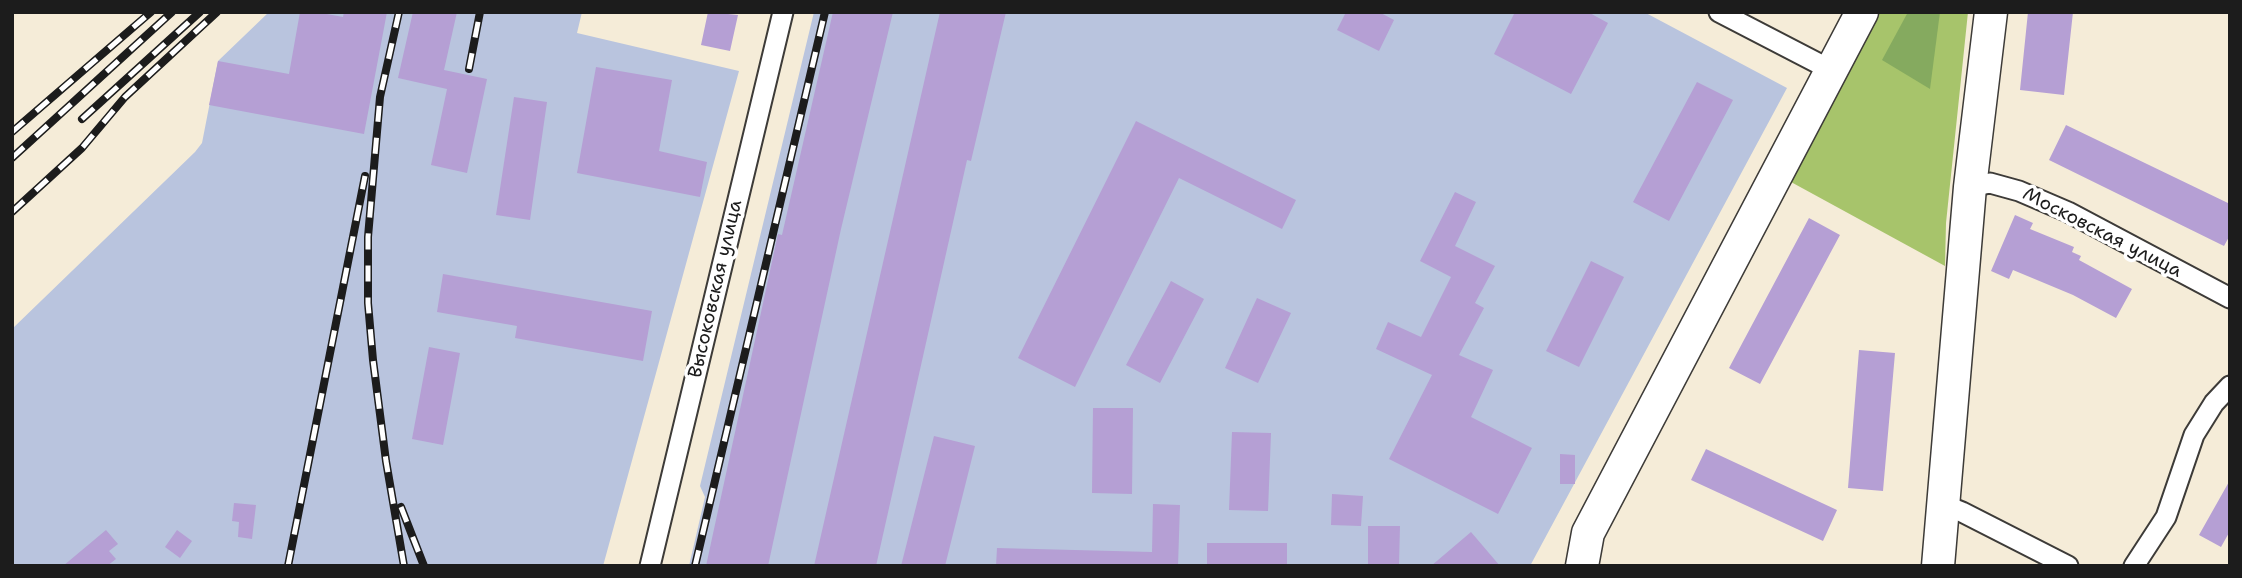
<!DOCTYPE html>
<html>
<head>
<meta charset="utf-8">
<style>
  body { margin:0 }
  #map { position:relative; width:2242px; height:578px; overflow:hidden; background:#f5ecd8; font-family:"Shantell Sans",sans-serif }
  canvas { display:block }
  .frame { position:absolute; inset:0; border:14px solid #1c1c1c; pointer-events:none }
</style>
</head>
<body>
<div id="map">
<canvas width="2242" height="578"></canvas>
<div class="frame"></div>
</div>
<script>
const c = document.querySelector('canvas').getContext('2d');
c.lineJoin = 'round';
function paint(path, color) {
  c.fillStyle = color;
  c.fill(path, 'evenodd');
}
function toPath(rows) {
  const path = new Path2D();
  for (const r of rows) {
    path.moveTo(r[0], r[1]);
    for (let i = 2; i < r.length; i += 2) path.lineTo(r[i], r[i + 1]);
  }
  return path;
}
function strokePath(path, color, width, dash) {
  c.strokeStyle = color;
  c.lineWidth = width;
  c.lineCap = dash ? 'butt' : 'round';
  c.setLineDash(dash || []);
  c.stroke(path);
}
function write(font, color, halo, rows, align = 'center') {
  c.font = font + ' "Shantell Sans",sans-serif';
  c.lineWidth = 7;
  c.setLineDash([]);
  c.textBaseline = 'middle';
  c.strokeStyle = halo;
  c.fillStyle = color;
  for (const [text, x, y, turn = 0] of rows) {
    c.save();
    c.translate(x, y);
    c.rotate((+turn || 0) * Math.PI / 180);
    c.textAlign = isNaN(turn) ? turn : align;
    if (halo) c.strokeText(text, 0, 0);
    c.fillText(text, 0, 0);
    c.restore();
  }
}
paint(toPath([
  [269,12,582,12,577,33,739,71,603,566,12,566,12,329,195,152,202,143,218,61],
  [814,12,1644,12,1787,88,1530,566,689,566,705,497,700,486]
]), '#b9c4de');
paint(toPath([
  [1880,12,1968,12,1946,223,1945,266,1791,182]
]), '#a7c46b');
paint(toPath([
  [1908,12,1940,12,1930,89,1882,60]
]), '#85aa5f');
paint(toPath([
  [300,12,316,12,343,17,344,12,387,12,364,134,209,105,218,61,289,74],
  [413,12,457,12,444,70,487,79,467,173,431,165,447,89,398,78],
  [708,12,738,15,730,51,701,45],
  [833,12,893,12,841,229,768,566,706,566,778,234,782,235],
  [940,12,1006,12,971,161,967,160,876,566,814,566],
  [1346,12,1379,12,1394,20,1379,51,1337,30],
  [1515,12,1588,12,1608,23,1571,94,1494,54],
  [2028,12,2073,12,2064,95,2020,90],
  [596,67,672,80,659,151,707,162,700,197,577,173],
  [1697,82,1733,100,1669,221,1633,202],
  [514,97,547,102,530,220,496,215],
  [1136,121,1296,200,1282,229,1179,178,1075,387,1018,358],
  [2066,125,2230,204,2230,235,2224,246,2049,160],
  [1455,192,1476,202,1455,246,1495,266,1475,303,1484,308,1459,355,1493,370,1471,417,1532,448,1498,514,1389,459,1432,375,1376,349,1388,322,1421,337,1451,277,1420,261],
  [2015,215,2033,223,2030,229,2074,247,2072,252,2081,256,2079,260,2132,289,2116,318,2073,295,2013,270,2009,279,1991,271],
  [1809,218,1840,235,1760,384,1729,368],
  [1591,261,1624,277,1579,367,1546,351],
  [443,274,652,311,643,361,515,338,517,326,437,312],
  [1171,281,1204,299,1160,383,1126,365],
  [1257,298,1291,313,1258,383,1225,368],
  [429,347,460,353,443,445,412,439],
  [1859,350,1895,353,1883,491,1848,488],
  [1093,408,1133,408,1132,494,1092,493],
  [1232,432,1271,433,1268,511,1229,510],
  [934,436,975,446,945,566,901,566],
  [1706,449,1837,510,1823,541,1691,480],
  [1560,454,1575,455,1575,484,1560,484],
  [2230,480,2230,531,2221,547,2199,535],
  [1332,494,1363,496,1361,526,1331,525],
  [234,503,256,505,252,539,238,537,239,522,232,521],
  [1153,504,1180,505,1178,566,996,566,997,548,1152,552],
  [1368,526,1400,526,1399,565,1368,564],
  [106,530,118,544,109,551,116,559,107,566,63,566],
  [177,530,192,541,180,558,165,547],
  [1471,532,1500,566,1431,566],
  [1207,543,1287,543,1287,566,1207,566]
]), '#b59fd4');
const minor = toPath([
  [1719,12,1831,70],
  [1970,187,1990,183,2019,191,2068,212,2230,298],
  [1942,509,1952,508,1962,512,2068,566],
  [650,566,783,12],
  [2134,566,2166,517,2194,435,2214,403,2230,386]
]);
const trunk = toPath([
  [1582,566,1588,533,1862,12],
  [1938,566,1970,187,1991,12]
]);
strokePath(minor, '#3d3b38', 23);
strokePath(trunk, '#3d3b38', 35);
strokePath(minor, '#fff', 19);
strokePath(trunk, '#fff', 32);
const rail = toPath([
  [399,12,380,97,368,237,368,303,373,360,386,461,404,566],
  [469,69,480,12],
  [82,119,200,12],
  [12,132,151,12],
  [12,158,172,12],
  [12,212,82,148,125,97,217,12],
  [401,507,424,566],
  [288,566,365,176],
  [695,566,825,12]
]);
strokePath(rail, '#1c1c1c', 8);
strokePath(rail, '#fff', 5, [16]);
write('19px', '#1c1c1c', '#fff', [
  ["Московская улица",2102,233,27],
  ["Высоковская улица",716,289,-77]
]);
</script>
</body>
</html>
